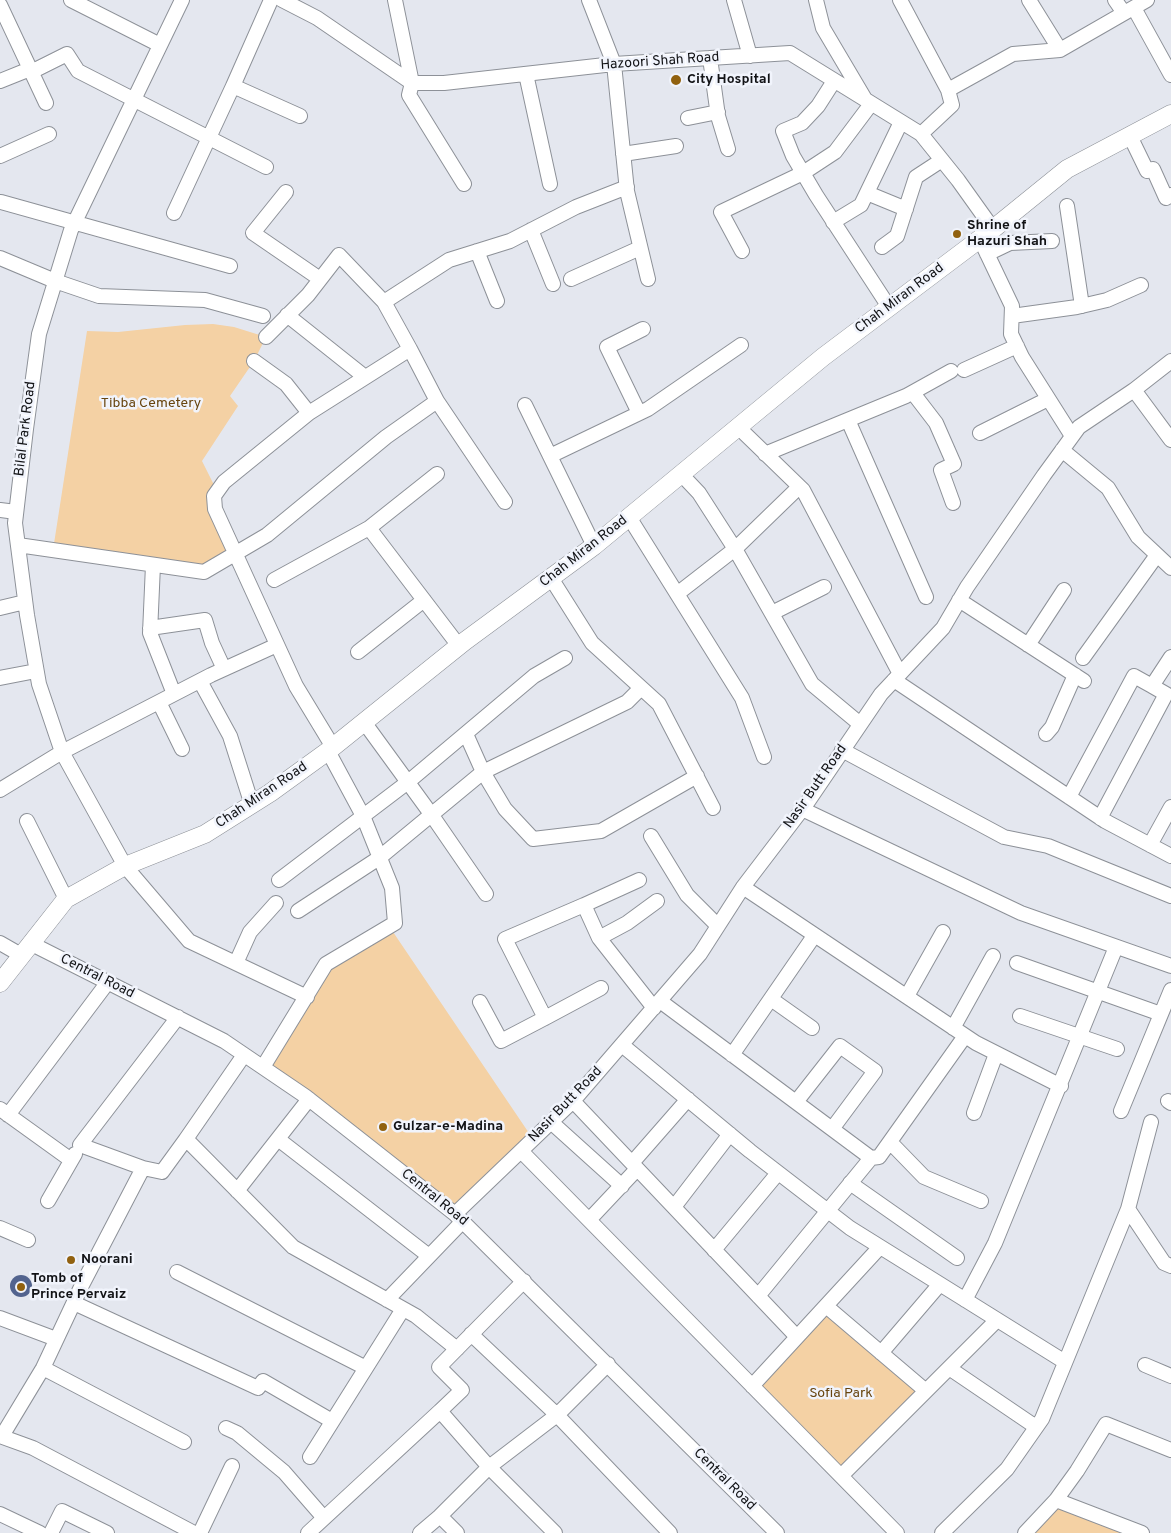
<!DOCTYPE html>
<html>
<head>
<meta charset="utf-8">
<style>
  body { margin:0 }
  canvas { display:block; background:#e4e7ef }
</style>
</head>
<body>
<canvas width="1171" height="1533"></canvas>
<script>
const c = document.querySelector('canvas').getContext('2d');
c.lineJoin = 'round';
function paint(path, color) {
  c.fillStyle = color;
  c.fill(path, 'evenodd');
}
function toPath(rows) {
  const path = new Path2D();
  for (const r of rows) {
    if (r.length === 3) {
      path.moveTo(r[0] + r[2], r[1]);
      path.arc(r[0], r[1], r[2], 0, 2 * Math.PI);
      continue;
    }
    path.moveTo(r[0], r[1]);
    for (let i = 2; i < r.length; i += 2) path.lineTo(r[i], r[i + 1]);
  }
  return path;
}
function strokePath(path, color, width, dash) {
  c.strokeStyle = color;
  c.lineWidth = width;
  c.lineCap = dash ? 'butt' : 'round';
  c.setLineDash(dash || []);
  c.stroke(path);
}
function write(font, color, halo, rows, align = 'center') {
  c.font = font + ' Overpass,sans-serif';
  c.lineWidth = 5;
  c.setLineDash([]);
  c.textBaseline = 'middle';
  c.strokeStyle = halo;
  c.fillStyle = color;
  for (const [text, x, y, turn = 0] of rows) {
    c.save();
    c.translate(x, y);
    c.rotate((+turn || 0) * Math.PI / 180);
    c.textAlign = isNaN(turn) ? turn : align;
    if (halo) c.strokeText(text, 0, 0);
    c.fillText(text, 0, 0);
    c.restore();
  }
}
paint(toPath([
  [213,324,234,327,266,337,254,361,230,396,238,406,202,461,217,491,214,496,236,554,204,572,53,550,87,331,118,332,185,325],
  [389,926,533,1139,455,1214,263,1067,326,964],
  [826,1306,926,1391,841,1476,752,1386],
  [1056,1500,1125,1533,1025,1533]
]), '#f4d1a4');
paint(toPath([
  [21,1286,11]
]), '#52638e');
const minor = toPath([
  [71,0,160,45],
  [182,0,71,230,39,334,26,429,15,523,27,615,39,684,62,752,125,866,189,941,307,997],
  [271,0,233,86,300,116],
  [282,0,317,18,412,83,444,83,614,64,790,53,921,134,958,180,993,229],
  [395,0,412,83,409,95,464,184],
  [589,0,614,64,627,191,648,279],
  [734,0,750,56],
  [816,0,823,28,865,99],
  [900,0,948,90],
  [1029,0,1060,50],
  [1115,0,1124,13],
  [0,5,46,103],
  [1134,8,1171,75],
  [710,58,718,116,728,149],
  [31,72,67,54,78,71,266,167],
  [526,74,550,184],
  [0,81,30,69],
  [834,81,818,106,802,123,783,131,793,156,816,195,889,307],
  [688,118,718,112],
  [921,134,952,105,948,90,1013,54,1060,50,1147,0],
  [1130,136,1147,171,1153,169,1166,198,1171,195],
  [623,154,676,146],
  [0,156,49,134],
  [286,192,253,233,320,279],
  [867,193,906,209],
  [1,202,230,266],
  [1067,206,1082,306],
  [174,213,233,86],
  [833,222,861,205,901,122],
  [531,230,553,284],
  [980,239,1012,306,1011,334,1022,357,1072,436],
  [882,247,897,236,916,177,942,160],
  [477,251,497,301],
  [742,251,721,212,803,173,835,152,871,104],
  [987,254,1010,243,1052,241],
  [0,258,55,281,99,296,205,300,263,316],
  [571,279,640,248],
  [384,302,449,260,510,241,576,207,627,187],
  [287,315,365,377],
  [1012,316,1077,307,1107,300,1141,285],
  [266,337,308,295,339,255,384,302,410,349,437,401,505,502],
  [254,361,286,384,309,413],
  [964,370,1017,346],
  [1134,390,1171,440],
  [913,393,936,423,954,464,941,470,953,503],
  [525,405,594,546],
  [639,413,607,347,643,329],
  [848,420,926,597],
  [738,427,803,490,900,674],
  [980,433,1048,399],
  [1062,450,1108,488,1138,537,1171,568],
  [765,454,906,396,951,371],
  [550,456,648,409,741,345],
  [681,474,699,493,735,549,812,684,860,724],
  [0,510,16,512],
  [629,517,742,698,764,757],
  [369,528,437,474],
  [18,545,204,572,267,535,386,437,437,401],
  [153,565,150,633,174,694],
  [551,578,592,643,659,704,713,808],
  [274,580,369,528,459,646],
  [677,594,735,549,799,487],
  [959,600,1084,681],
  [0,608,25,602],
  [772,613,824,587],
  [150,628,205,620,212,643,224,669],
  [1028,645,1064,590],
  [358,652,424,600],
  [1083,658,1157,555],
  [0,678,36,671],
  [894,680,1105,821,1171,856],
  [200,681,230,736,252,805],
  [159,702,182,749],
  [364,722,431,814,486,894],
  [466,734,483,772,505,809,533,839,601,831,697,776],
  [1046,734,1052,727,1075,675],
  [333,747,296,686,215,509,214,496,224,482,309,413,410,349],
  [842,750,1004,837,1048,846,1171,896],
  [0,790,62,752,211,675,277,645],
  [1069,797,1134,676,1152,686],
  [802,809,1021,913,1171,966],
  [1100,818,1166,694,1152,686,1171,657],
  [27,821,66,899],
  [651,836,687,895,718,926],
  [1150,845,1171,807],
  [279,880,408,782,534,676,565,658],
  [639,880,584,905,599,938,654,1008],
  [743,887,976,1043,1061,1086],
  [584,905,505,939,545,1018,601,988],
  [298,911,379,858,483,772,627,702,641,688],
  [599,938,627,923,657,901],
  [0,943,21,955],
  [30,943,224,1041,305,1096,455,1214,777,1533],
  [236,963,250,932,276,903],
  [1017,963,1161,1014],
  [907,996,943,932],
  [771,999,812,1028],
  [660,1001,871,1158,879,1157,965,1036],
  [480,1002,501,1041,545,1018],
  [1020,1016,1117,1049],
  [178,1017,80,1145,143,1168,162,1172,186,1139],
  [953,1028,993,956],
  [622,1045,750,1151,850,1228,1065,1362],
  [244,1055,186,1139,293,1247,416,1316,457,1349],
  [732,1055,814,936],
  [263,1067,326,964,395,923,392,888,363,816,328,751],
  [573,1101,797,1337],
  [1168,1101,1171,1103],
  [796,1102,840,1046,875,1071,832,1129],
  [0,1109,71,1160],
  [1121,1111,1171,990],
  [974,1113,996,1054],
  [8,1115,108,982],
  [551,1122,622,1186],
  [1151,1122,1128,1209,1164,1263,1171,1266],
  [278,1139,429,1256],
  [890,1142,924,1177,981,1201],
  [521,1151,897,1533],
  [632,1163,688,1099],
  [850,1183,957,1258],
  [237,1191,309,1099],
  [48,1201,75,1154],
  [674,1207,730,1134],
  [455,1214,573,1101,700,954,743,887,807,803,881,694,943,628,967,587,1044,475,1079,427,1134,390,1171,361],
  [589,1220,637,1169],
  [0,1228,28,1240],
  [714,1250,778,1173],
  [177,1272,366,1368],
  [758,1296,871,1158],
  [387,1300,463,1221],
  [965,1300,995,1243,1116,947],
  [74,1303,258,1388,263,1381,332,1421],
  [826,1306,926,1391],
  [0,1318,56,1339],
  [471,1334,557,1415,670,1533],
  [881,1353,940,1284],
  [1145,1365,1171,1376],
  [43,1368,184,1442],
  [949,1368,1036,1427],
  [752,1386,880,1247],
  [440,1411,462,1390,439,1367,524,1281],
  [226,1428,237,1433,284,1472,324,1518],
  [0,1436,33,1448,194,1533],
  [2,1436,43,1368,82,1285,143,1168],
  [310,1457,403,1309],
  [841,1476,997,1320],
  [1056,1500,1142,1533],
  [0,1514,40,1533],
  [440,1516,457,1533],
  [51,1533,62,1511,107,1533],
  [200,1533,232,1466],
  [308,1533,440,1411,489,1467,555,1533],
  [420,1533,440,1516,489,1467,557,1415,608,1364],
  [942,1533,1007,1469,1042,1419,1128,1209],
  [1025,1533,1056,1500,1077,1471,1106,1424,1171,1450]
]);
const major = toPath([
  [0,983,66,899,125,866,205,834,270,793,328,751,465,641,594,546,823,357,993,229,1067,169,1171,114]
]);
strokePath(minor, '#8d9198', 16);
strokePath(major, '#8d9198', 19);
strokePath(minor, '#fff', 14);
strokePath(major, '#fff', 18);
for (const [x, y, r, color] of [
  [676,80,6,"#91610f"],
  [957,234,5,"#91610f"],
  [383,1127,5,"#91610f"],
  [71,1260,5,"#91610f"],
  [21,1287,5,"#91610f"]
]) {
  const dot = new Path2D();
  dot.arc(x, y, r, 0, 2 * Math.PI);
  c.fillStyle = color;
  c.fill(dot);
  strokePath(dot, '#f1f4fc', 2);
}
write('14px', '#121316', '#f1f4fc', [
  ["Hazoori Shah Road",660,62,-4],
  ["Chah Miran Road",900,299,-37],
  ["Bilal Park Road",26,429,-83],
  ["Chah Miran Road",584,552,-38],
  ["Nasir Butt Road",816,787,-55],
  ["Chah Miran Road",262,796,-34],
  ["Central Road",97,977,27],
  ["Nasir Butt Road",566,1105,-46],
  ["Central Road",434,1198,39],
  ["Central Road",724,1480,45]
]);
write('bold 14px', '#121316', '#f1f4fc', [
  ["City Hospital",687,80],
  ["Shrine of",967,226],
  ["Hazuri Shah",967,242],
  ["Gulzar-e-Madina",393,1127],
  ["Noorani",81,1260],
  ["Tomb of",31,1279],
  ["Prince Pervaiz",31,1295]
], 'left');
write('14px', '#68450f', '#f1f4fc', [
  ["Tibba Cemetery",151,404],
  ["Sofia Park",841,1394]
]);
</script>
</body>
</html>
